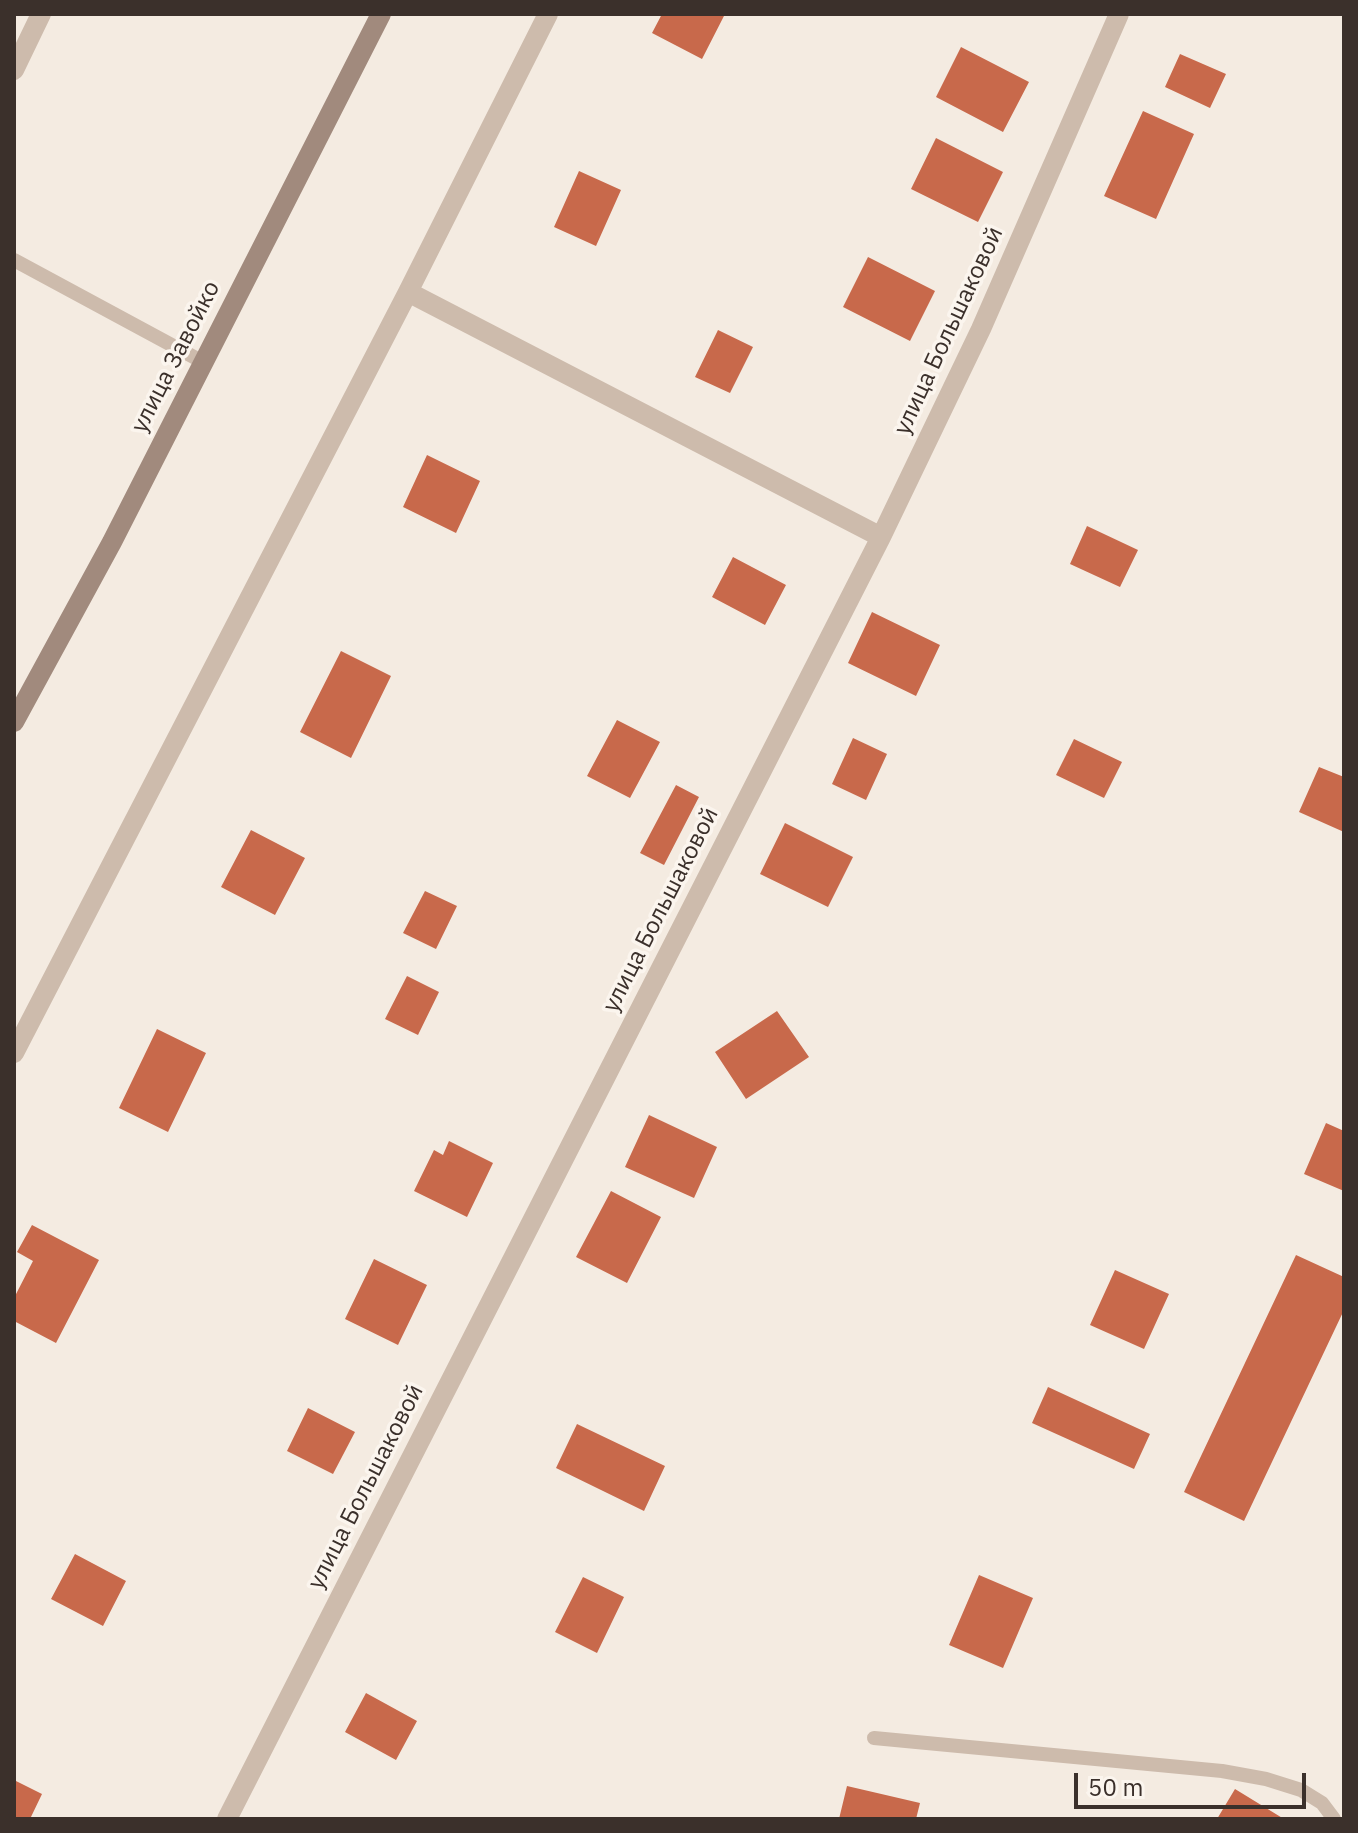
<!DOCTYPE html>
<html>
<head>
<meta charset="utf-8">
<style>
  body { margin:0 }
  #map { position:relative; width:1358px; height:1833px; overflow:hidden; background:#f4ebe1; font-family:"IBM Plex Sans",sans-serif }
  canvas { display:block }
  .frame { position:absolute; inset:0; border:16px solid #3b302b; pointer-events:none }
  .scale { position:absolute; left:1074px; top:1773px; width:232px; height:36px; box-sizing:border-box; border:4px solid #3b302b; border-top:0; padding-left:10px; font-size:24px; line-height:28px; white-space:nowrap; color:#3b302b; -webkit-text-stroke:6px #fbf5ee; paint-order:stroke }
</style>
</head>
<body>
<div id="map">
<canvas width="1358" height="1833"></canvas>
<div class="frame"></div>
<div class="scale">50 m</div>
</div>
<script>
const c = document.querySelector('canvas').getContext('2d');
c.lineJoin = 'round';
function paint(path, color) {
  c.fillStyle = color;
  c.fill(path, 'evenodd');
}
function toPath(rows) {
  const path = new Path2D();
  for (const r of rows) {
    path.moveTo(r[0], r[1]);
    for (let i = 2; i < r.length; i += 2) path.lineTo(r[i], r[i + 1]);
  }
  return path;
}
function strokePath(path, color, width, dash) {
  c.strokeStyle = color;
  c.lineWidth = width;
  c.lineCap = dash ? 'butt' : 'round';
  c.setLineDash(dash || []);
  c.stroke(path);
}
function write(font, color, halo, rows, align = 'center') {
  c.font = font + ' "IBM Plex Sans",sans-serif';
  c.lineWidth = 7;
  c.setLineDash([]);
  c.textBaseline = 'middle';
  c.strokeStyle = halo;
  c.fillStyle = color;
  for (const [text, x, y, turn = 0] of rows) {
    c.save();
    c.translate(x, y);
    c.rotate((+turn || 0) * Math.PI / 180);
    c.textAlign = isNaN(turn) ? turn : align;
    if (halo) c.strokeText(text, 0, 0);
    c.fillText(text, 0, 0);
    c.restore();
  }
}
paint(toPath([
  [662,14,725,14,702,59,652,33],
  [961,47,1029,82,1003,132,936,97],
  [1180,54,1226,74,1210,108,1165,87],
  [1143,111,1194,134,1156,219,1104,196],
  [936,138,1003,172,978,222,911,189],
  [579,171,621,190,596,246,554,227],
  [868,257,935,291,910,341,843,307],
  [718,330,753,347,730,393,695,377],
  [427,455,480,481,456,533,403,507],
  [1087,526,1138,550,1120,587,1070,564],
  [733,557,786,585,765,625,712,597],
  [872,612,940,645,916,696,848,663],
  [341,651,391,676,351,758,300,732],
  [617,720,660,742,630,798,587,776],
  [853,738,887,754,866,800,832,784],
  [1074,739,1122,762,1104,798,1056,775],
  [1319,767,1344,777,1344,832,1299,812],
  [676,785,699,797,664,865,640,853],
  [785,823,853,857,828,907,760,874],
  [251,830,305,858,275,915,221,887],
  [425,891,457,906,436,949,403,933],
  [407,976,439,992,418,1035,385,1019],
  [777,1011,809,1057,746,1099,715,1052],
  [157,1029,206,1053,168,1132,119,1108],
  [649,1115,717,1147,694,1198,625,1167],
  [1326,1123,1344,1131,1344,1191,1304,1174],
  [449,1141,493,1163,467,1217,414,1191,434,1150,443,1155],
  [611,1191,661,1217,627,1283,576,1257],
  [32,1225,99,1260,56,1343,14,1321,14,1298,33,1261,17,1252],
  [1296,1255,1344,1277,1344,1310,1244,1521,1184,1492],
  [374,1259,427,1285,398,1345,345,1319],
  [1115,1270,1169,1294,1144,1349,1090,1325],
  [1048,1387,1150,1434,1134,1469,1032,1423],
  [308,1408,355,1432,333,1474,287,1451],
  [577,1424,665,1466,644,1511,556,1468],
  [75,1554,126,1581,103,1626,51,1599],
  [979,1575,1033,1598,1003,1668,949,1645],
  [583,1577,624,1597,597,1653,555,1632],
  [366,1693,417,1721,396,1760,345,1732],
  [14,1780,42,1794,30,1819,14,1819],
  [847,1786,920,1803,916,1819,839,1819],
  [1235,1789,1284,1819,1217,1819]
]), '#c8694b');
strokePath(toPath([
  [14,260,203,362],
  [874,1738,1222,1771,1266,1779,1301,1790,1322,1803,1334,1819]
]), '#cdbbac', 14);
strokePath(toPath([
  [14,70,41,14],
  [408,292,881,537],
  [14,1053,408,292,548,14],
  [227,1819,881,537,981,329,1119,14]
]), '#cdbbac', 20);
strokePath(toPath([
  [14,722,112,542,381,14]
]), '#a18a7d', 20);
write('24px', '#3b302b', '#fbf5ee', [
  ["улица Большаковой",949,331,-65],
  ["улица Завойко",176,357,-63],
  ["улица Большаковой",661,910,-63],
  ["улица Большаковой",366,1487,-63]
]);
</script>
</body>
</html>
